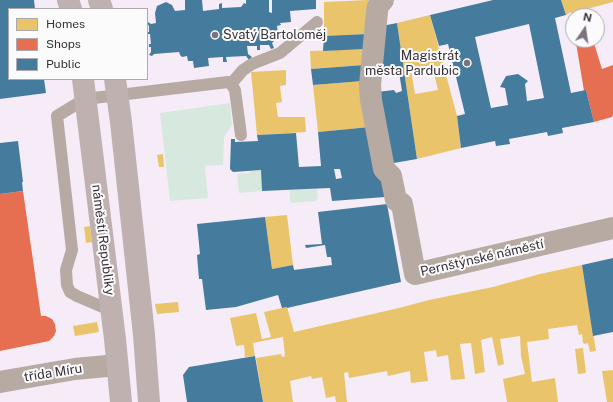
<!DOCTYPE html>
<html>
<head>
<meta charset="utf-8">
<style>
  body { margin:0 }
  #map { position:relative; width:613px; height:402px; overflow:hidden; background:#f6ecf8; font-family:"Public Sans",sans-serif }
  canvas { display:block }
  .legend { position:absolute; left:8px; top:8px; width:140px; height:72px; box-sizing:border-box; background:#fbfbfb; border:1px solid #adaaae; margin:0; padding:5px 7px; list-style:none; font-size:12px; color:#39303b }
  .legend li { display:flex; align-items:center; gap:8px; height:20px }
  .legend b { width:20px; border:1px solid #adaaae }
  .north { position:absolute; left:565px; top:8px; width:40px; height:40px; box-sizing:border-box; background:#fbfbfb; border:1px solid #adaaae; border-radius:50%; rotate:13deg; font-size:11px; font-weight:700; line-height:16px; text-align:center; color:#39303b }
  .north::after { content:''; display:block; margin:auto; width:14px; height:18px; background:#7b727d; clip-path:polygon(50% 0,100% 100%,50% 72%,0 100%) }
</style>
</head>
<body>
<div id="map">
<canvas width="613" height="402"></canvas>
<ul class="legend">
<li><b style="height:11px;background:#e9c46a"></b>Homes</li>
<li><b style="height:11px;background:#e76f51"></b>Shops</li>
<li><b style="height:11px;background:#457b9d"></b>Public</li>
</ul>
<div class="north">N</div>
</div>
<script>
const c = document.querySelector('canvas').getContext('2d');
c.lineJoin = 'round';
function paint(path, color) {
  c.fillStyle = color;
  c.fill(path, 'evenodd');
}
function toPath(rows) {
  const path = new Path2D();
  for (const r of rows) {
    path.moveTo(r[0], r[1]);
    for (let i = 2; i < r.length; i += 2) path.lineTo(r[i], r[i + 1]);
  }
  return path;
}
function strokePath(path, color, width, dash) {
  c.strokeStyle = color;
  c.lineWidth = width;
  c.lineCap = dash ? 'butt' : 'round';
  c.setLineDash(dash || []);
  c.stroke(path);
}
function write(font, color, halo, rows, align = 'center') {
  c.font = font + ' "Public Sans",sans-serif';
  c.lineWidth = 4;
  c.setLineDash([]);
  c.textBaseline = 'middle';
  c.strokeStyle = halo;
  c.fillStyle = color;
  for (const [text, x, y, turn = 0] of rows) {
    c.save();
    c.translate(x, y);
    c.rotate((+turn || 0) * Math.PI / 180);
    c.textAlign = isNaN(turn) ? turn : align;
    if (halo) c.strokeText(text, 0, 0);
    c.fillText(text, 0, 0);
    c.restore();
  }
}
paint(toPath([
  [230,103,232,125,224,137,223,165,205,166,208,198,170,201,160,113],
  [261,170,262,191,239,193,237,174,250,173,250,171],
  [317,189,318,198,315,201,292,203,290,201,290,190]
]), '#d7e9df');
paint(toPath([
  [368,0,367,34,324,36,324,2],
  [561,0,613,0,613,2,583,10,584,16,573,16,571,12,566,15],
  [430,15,457,116,461,148,417,159,397,23],
  [432,65,438,90,415,94,411,70],
  [365,49,364,65,311,69,310,51],
  [286,70,286,85,280,86,282,102,276,103,278,117,305,117,306,132,257,135,251,72],
  [363,81,370,127,318,132,313,85],
  [163,154,164,167,159,167,157,155],
  [287,215,293,265,272,269,265,217],
  [90,226,92,242,86,243,84,227],
  [582,265,596,351,590,352,588,343,585,344,583,343,582,334,579,335,577,325,548,329,549,339,527,342,532,382,555,378,558,402,507,402,503,379,525,374,521,356,520,336,500,339,504,364,498,366,492,337,481,340,485,372,475,374,471,343,460,344,465,379,451,380,448,355,437,357,436,350,424,352,428,381,411,383,410,371,388,376,387,371,349,378,348,372,344,373,347,402,336,402,335,396,326,398,322,377,312,379,311,376,290,381,293,402,263,402,256,358,281,354,282,357,285,356,283,337,253,343,255,356,245,357,244,345,236,346,230,318,256,313,262,339,271,337,264,312,287,307,294,332,399,308,429,300,493,287,540,274],
  [178,302,179,312,157,314,155,304],
  [97,322,99,332,75,336,73,326],
  [583,348,586,373,578,374,575,349],
  [613,370,613,402,607,402,602,371]
]), '#e9c46a');
paint(toPath([
  [584,40,593,40,602,69,613,65,613,115,612,117,594,122,586,90,584,91,576,43],
  [23,191,41,316,46,316,52,319,55,324,56,331,54,336,49,341,0,351,0,194]
]), '#e76f51');
paint(toPath([
  [0,0,34,0,35,9,9,9,9,79,44,79,46,93,0,99],
  [185,0,202,0,203,11,219,9,219,4,222,3,222,8,241,7,244,3,246,4,246,0,269,0,269,12,272,13,272,0,316,0,316,9,290,11,291,22,280,23,281,25,277,26,278,34,282,35,282,38,278,37,272,43,274,48,271,49,269,45,260,45,260,50,257,50,257,46,247,46,248,54,252,57,249,60,246,56,226,57,227,62,223,62,223,57,208,58,209,66,194,68,193,61,188,61,187,56,182,57,180,55,179,52,154,54,152,56,149,55,151,52,151,47,149,47,149,44,151,44,150,34,148,34,148,32,149,32,149,26,147,23,148,22,151,24,156,23,155,13,157,6,166,2,172,5,175,11,185,10],
  [493,0,561,0,566,15,555,18,571,93,586,90,594,122,562,128,563,133,548,136,547,132,509,139,510,144,496,146,495,141,461,148,457,116,465,114,448,44,439,46,430,15],
  [529,24,544,98,527,101,525,84,528,81,518,74,506,76,500,87,505,88,508,105,491,108,475,37],
  [397,23,417,159,388,164,377,92,394,90,396,93,402,91,399,72,376,74,382,26],
  [367,34,365,49,323,51,324,36],
  [364,65,363,81,313,85,311,69],
  [370,127,385,197,332,201,330,188,262,191,261,170,233,172,230,169,231,139,235,139,235,142,258,141,257,135,296,133,299,167,321,166,318,132],
  [334,169,340,169,342,178,336,179],
  [18,141,23,182,22,182,23,191,0,194,0,143],
  [387,204,401,282,287,308,287,307,282,308,278,295,236,307,206,310,202,279,199,279,197,255,200,254,197,224,265,217,272,269,293,265,294,270,332,265,331,257,327,257,325,245,306,248,305,245,322,244,318,212],
  [613,258,613,332,593,336,582,265],
  [255,356,263,402,187,402,183,375,189,367]
]), '#457b9d');
strokePath(toPath([
  [231,84,243,70,252,64,280,53,317,22],
  [112,311,77,296,70,292,67,285,66,270,72,250,57,116,85,99,228,82,231,84,235,90,241,135]
]), '#b6aaa3', 12);
strokePath(toPath([
  [383,0,378,6,377,12,370,85,371,100,384,169,391,176,396,200,402,204,415,274,613,228],
  [0,382,75,369,107,366]
]), '#b6aaa3', 22);
strokePath(toPath([
  [68,0,71,9],
  [99,0,102,9],
  [83,79,115,339,121,402],
  [115,79,121,122,144,335,149,402]
]), '#bfb1af', 22);
for (const [x, y, r, color] of [
  [215,35,4,"#7b727d"],
  [467,63,4,"#7b727d"]
]) {
  const dot = new Path2D();
  dot.arc(x, y, r, 0, 2 * Math.PI);
  c.fillStyle = color;
  c.fill(dot);
  strokePath(dot, '#fbfbfb', 1.5);
}
write('13px', '#39303b', '#fbfbfb', [
  ["Svatý Bartoloměj",223,35],
  ["Magistrát",459,56,"right"],
  ["města Pardubic",459,71,"right"]
], 'left');
write('13px', '#39303b', '#fbfbfb', [
  ["náměstí Republiky",103,240,83],
  ["Pernštýnské náměstí",482,258,-13],
  ["třída Míru",53,373,-9]
]);
</script>
</body>
</html>
